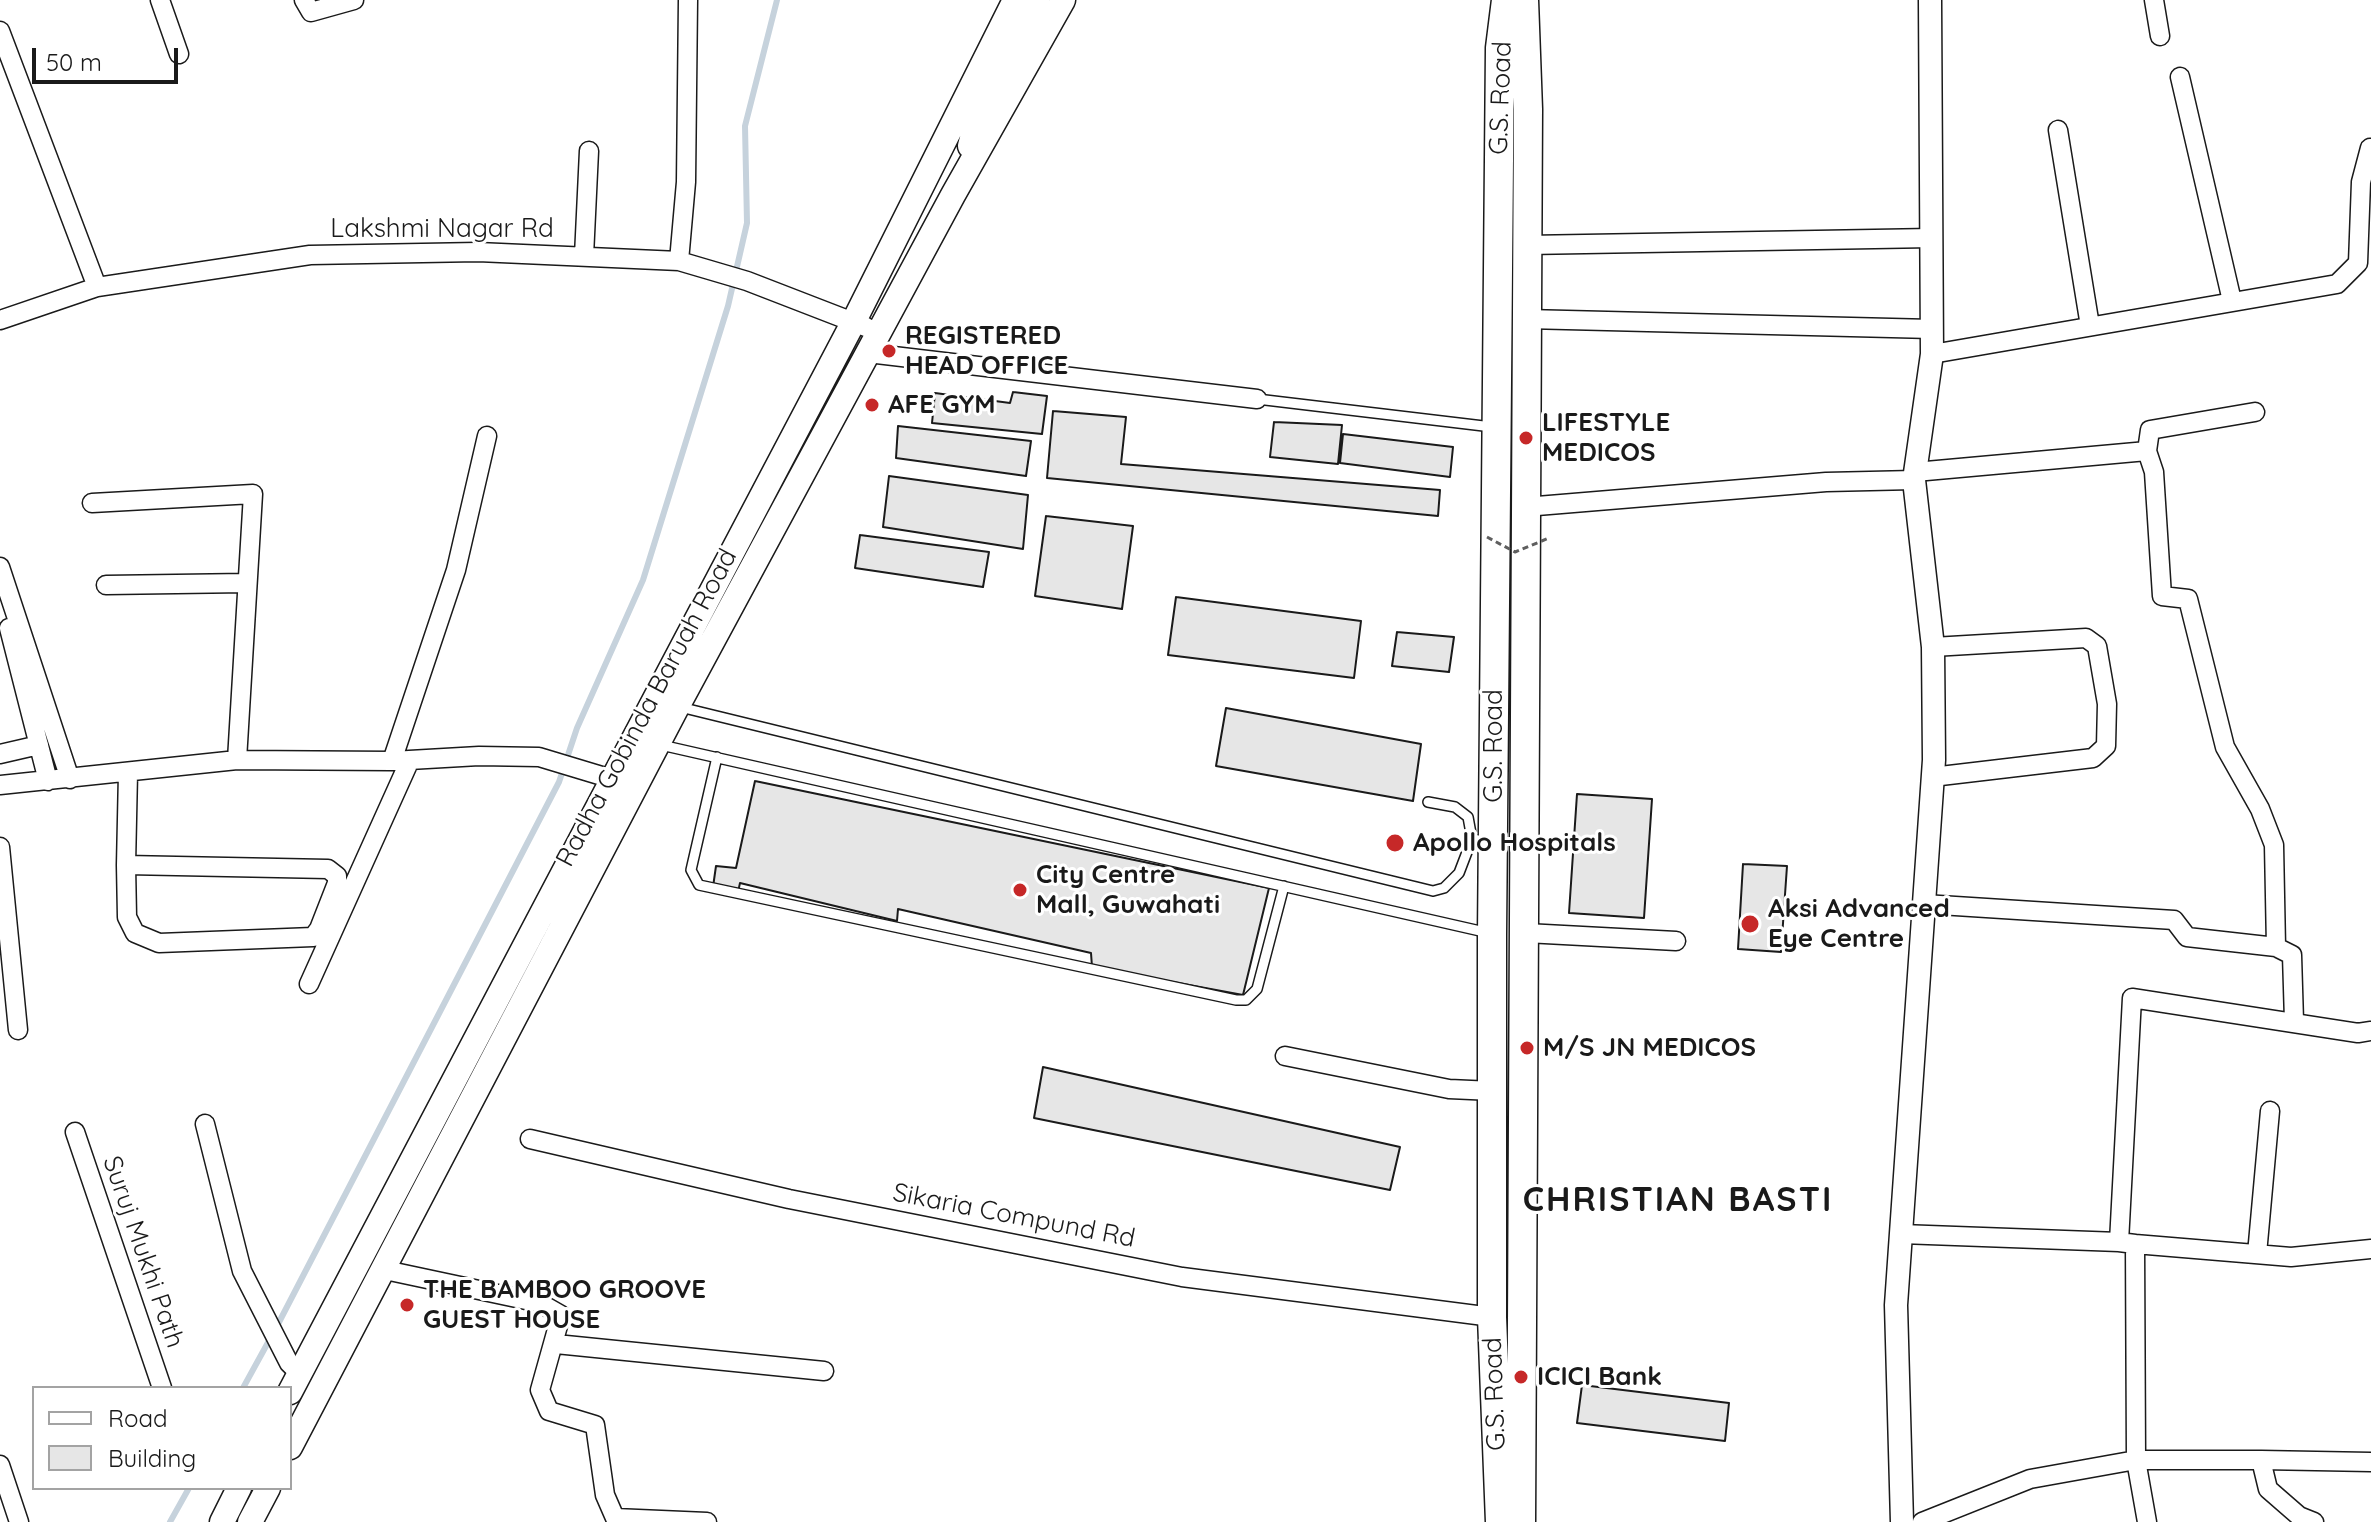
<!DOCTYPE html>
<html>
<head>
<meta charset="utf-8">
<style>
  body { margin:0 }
  #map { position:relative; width:2371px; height:1522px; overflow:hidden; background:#fff; font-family:Quicksand,sans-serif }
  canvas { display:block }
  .legend { position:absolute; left:32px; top:1386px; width:260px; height:104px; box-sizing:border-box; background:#fff; border:2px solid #a3a3a3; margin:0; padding:10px 14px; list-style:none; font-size:24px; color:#1a1a1a }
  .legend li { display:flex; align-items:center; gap:16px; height:40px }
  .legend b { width:40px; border:2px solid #a3a3a3 }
  .scale { position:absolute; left:32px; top:48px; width:146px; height:36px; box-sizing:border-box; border:4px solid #1a1a1a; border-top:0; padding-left:10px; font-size:24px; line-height:28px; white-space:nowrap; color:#1a1a1a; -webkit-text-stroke:6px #fff; paint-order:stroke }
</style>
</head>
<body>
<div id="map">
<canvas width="2371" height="1522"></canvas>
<ul class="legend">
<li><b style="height:10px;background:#fff"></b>Road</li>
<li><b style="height:22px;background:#e6e6e6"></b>Building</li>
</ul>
<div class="scale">50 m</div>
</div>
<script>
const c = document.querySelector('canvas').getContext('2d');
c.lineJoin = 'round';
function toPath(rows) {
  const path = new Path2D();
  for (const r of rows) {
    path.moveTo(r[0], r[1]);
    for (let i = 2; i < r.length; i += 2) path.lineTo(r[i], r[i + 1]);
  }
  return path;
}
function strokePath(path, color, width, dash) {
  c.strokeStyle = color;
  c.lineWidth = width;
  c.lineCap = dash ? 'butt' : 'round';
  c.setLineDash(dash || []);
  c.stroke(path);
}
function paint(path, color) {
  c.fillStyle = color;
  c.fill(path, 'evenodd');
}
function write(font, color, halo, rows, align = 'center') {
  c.font = font + ' Quicksand,sans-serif';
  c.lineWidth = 6;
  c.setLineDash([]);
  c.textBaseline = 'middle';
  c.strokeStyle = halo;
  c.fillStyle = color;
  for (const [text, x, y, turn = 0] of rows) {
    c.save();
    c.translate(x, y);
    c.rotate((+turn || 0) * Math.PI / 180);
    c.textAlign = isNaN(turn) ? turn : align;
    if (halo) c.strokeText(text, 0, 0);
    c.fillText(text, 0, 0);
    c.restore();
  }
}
strokePath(toPath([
  [276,1328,559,782,577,728,643,580,728,306,747,223,745,126,777,0],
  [243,1388,271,1337],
  [170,1522,189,1488]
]), '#c6d2dc', 6);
const building = toPath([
  [1013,392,1047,396,1042,434,932,423,935,393,1010,403,1013,392],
  [1053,411,1126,417,1121,464,1440,490,1438,516,1047,478,1053,411],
  [1274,422,1342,425,1338,464,1270,457,1274,422],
  [898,426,1031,441,1026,476,896,458,898,426],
  [1343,434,1453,447,1450,477,1340,463,1343,434],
  [889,476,1028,495,1023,549,883,527,889,476],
  [1046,516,1133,526,1122,609,1035,596,1046,516],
  [860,535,989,552,983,587,855,568,860,535],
  [1176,597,1361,621,1354,678,1168,655,1176,597],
  [1397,632,1454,637,1449,672,1392,666,1397,632],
  [1226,708,1421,744,1413,801,1216,766,1226,708],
  [755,781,1269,888,1243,995,1092,967,1091,953,898,909,897,921,740,883,738,892,713,887,716,866,736,868,755,781],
  [1577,794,1652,799,1644,918,1569,913,1577,794],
  [1743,864,1787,866,1781,952,1738,949,1743,864],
  [1043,1067,1400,1147,1390,1190,1034,1118,1043,1067],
  [1582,1385,1729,1403,1725,1441,1577,1423,1582,1385]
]);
paint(building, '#e6e6e6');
strokePath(building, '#1a1a1a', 2);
const service = toPath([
  [1257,399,1492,427],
  [680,707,1433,891,1444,888,1459,873,1472,839,1489,842],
  [661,745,1489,933],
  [717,757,691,870,699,885,1236,1000,1246,1000,1257,989,1284,886],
  [1428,802,1455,807,1468,817,1472,839]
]);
const minor = toPath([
  [160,0,179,54],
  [304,0,311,12,354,0],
  [2154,0,2160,36],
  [0,31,97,287],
  [2180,77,2232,301],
  [2058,130,2090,326],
  [1527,245,1932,238],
  [584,256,589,151],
  [679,261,686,182,688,0],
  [1526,319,1932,329],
  [0,320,97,287,310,255,478,252,679,261,747,281,866,327],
  [868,353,1257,399],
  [1932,354,2337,284,2358,263,2361,182,2370,148],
  [2147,451,2150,430,2255,412],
  [1915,472,2147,451,2154,472,2162,596,2188,599,2225,747,2260,809,2274,845,2276,947,2292,955,2294,1021],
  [92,503,253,494,237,760],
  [1525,507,1826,482,1914,480],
  [0,567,70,779],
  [106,585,246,583],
  [9,628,48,781],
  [0,754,39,745],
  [392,761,456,570,487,436],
  [1932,777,2093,758,2106,746,2107,704,2097,646,2086,638,1933,647],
  [0,785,237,760,392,761,479,756,539,757,612,779],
  [0,847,18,1030],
  [126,865,127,917,135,933,159,943,313,937,319,929,337,883,337,876,328,869,126,865,128,773],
  [1924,904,2174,920,2187,937,2276,947],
  [1526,933,1676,941],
  [309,984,410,760],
  [1285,1056,1449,1089,1493,1091],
  [205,1124,242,1271,289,1363,300,1374],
  [75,1132,162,1388],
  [530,1139,789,1199,1182,1277,1492,1317],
  [1901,1234,2119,1242],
  [2135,1244,2291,1257,2371,1249],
  [2257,1254,2270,1111],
  [385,1270,540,1303,561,1315,540,1390,549,1411,595,1425,605,1495,615,1518,707,1522],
  [556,1344,824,1371],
  [2261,1460,2371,1462],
  [0,1465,19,1522],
  [1922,1522,2030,1479,2136,1460,2261,1460,2268,1489,2299,1516,2314,1522],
  [2147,1522,2136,1460,2135,1244,2119,1242,2132,998,2358,1033,2371,1031]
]);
const tertiary = toPath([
  [1902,1522,1896,1305,1934,760,1933,647,1914,480,1932,354,1930,0]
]);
const secondary = toPath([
  [970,146,979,113,1037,0],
  [290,1392,854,321,1015,0],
  [290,1447,677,707,953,195,1063,0],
  [222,1522,239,1488],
  [250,1522,268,1488]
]);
const primary = toPath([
  [1500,1522,1492,1317,1492,934,1500,48,1506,0],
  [1521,1522,1528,109,1524,0]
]);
strokePath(service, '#1a1a1a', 12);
strokePath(minor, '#1a1a1a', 21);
strokePath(tertiary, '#1a1a1a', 25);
strokePath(secondary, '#1a1a1a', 27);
strokePath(primary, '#1a1a1a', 31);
strokePath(service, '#fff', 9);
strokePath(minor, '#fff', 18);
strokePath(tertiary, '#fff', 22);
strokePath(secondary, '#fff', 24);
strokePath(primary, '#fff', 28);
strokePath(toPath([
  [1487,537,1515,552,1549,538]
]), '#5f5f5f', 3, [6, 4]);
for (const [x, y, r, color] of [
  [889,351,8,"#c62828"],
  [872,405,8,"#c62828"],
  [1526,438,8,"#c62828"],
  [1395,843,10,"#c62828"],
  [1020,890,8,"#c62828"],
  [1750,924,10,"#c62828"],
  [1527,1048,8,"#c62828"],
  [407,1305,8,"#c62828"],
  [1521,1377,8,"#c62828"]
]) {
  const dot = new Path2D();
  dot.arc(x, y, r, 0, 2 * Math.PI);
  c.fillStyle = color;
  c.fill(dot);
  strokePath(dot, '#fff', 3);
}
write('26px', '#1a1a1a', '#fff', [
  ["G.S. Road",1501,98,-88],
  ["Lakshmi Nagar Rd",442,229],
  ["Radha Gobinda Baruah Road",647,708,-62],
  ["G.S. Road",1494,746,-90],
  ["Sikaria Compund Rd",1014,1216,11],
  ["Suruj Mukhi Path",143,1252,71],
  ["G.S. Road",1495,1394,-92]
]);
write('bold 26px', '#1a1a1a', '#fff', [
  ["REGISTERED",905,336],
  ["HEAD OFFICE",905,366],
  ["AFE GYM",888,405],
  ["LIFESTYLE",1542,423],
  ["MEDICOS",1542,453],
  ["Apollo Hospitals",1413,843],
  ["City Centre",1036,875],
  ["Mall, Guwahati",1036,905],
  ["Aksi Advanced",1768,909],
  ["Eye Centre",1768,939],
  ["M/S JN MEDICOS",1543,1048],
  ["THE BAMBOO GROOVE",423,1290],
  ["GUEST HOUSE",423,1320],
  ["ICICI Bank",1537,1377]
], 'left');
c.letterSpacing = '2px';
write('bold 34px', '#1a1a1a', '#fff', [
  ["CHRISTIAN BASTI",1678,1201]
]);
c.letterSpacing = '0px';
</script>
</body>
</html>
